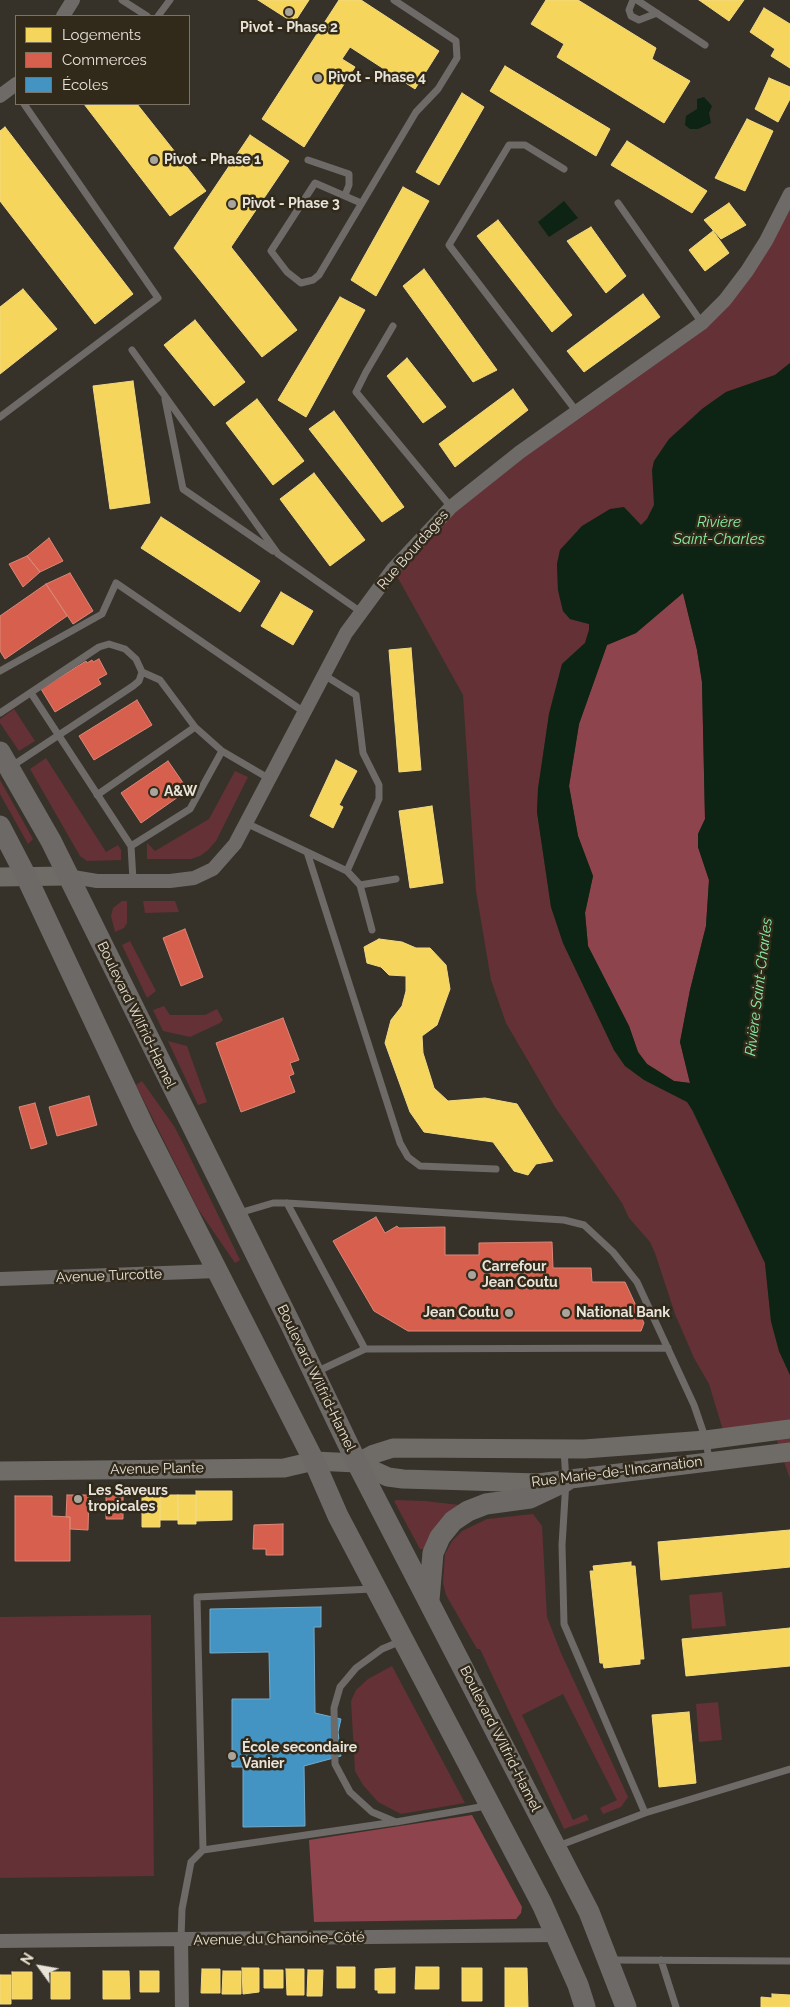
<!DOCTYPE html>
<html>
<head>
<meta charset="utf-8">
<style>
  body { margin:0 }
  #map { position:relative; width:790px; height:2007px; overflow:hidden; background:#36322a; font-family:Raleway,sans-serif }
  canvas { display:block }
  .legend { position:absolute; left:15px; top:15px; width:175px; height:90px; box-sizing:border-box; background:#31291a; border:1px solid #7a7366; margin:0; padding:6px 9px; list-style:none; font-size:15px; color:#e8e3d9 }
  .legend li { display:flex; align-items:center; gap:10px; height:25px }
  .legend b { width:25px; border:1px solid #7a7366 }
  .north { position:absolute; left:15px; top:1942px; width:50px; height:50px; -webkit-text-stroke:4px #31291a; paint-order:stroke; rotate:302deg; font-size:14px; font-weight:700; line-height:20px; text-align:center; color:#e8e3d9 }
  .north::after { content:''; display:block; margin:auto; width:18px; height:22px; background:#e8e3d9; clip-path:polygon(50% 0,100% 100%,50% 72%,0 100%) }
</style>
</head>
<body>
<div id="map">
<canvas width="790" height="2007"></canvas>
<ul class="legend">
<li><b style="height:14px;background:#f6d55c"></b>Logements</li>
<li><b style="height:14px;background:#d6604d"></b>Commerces</li>
<li><b style="height:14px;background:#4393c3"></b>Écoles</li>
</ul>
<div class="north">N</div>
</div>
<script>
const c = document.querySelector('canvas').getContext('2d');
c.lineJoin = 'round';
function paint(path, color) {
  c.fillStyle = color;
  c.fill(path, 'evenodd');
}
function toPath(rows) {
  const path = new Path2D();
  for (const r of rows) {
    path.moveTo(r[0], r[1]);
    for (let i = 2; i < r.length; i += 2) path.lineTo(r[i], r[i + 1]);
  }
  return path;
}
function strokePath(path, color, width, dash) {
  c.strokeStyle = color;
  c.lineWidth = width;
  c.lineCap = dash ? 'butt' : 'round';
  c.setLineDash(dash || []);
  c.stroke(path);
}
function write(font, color, halo, rows, align = 'center') {
  c.font = font + ' Raleway,sans-serif';
  c.lineWidth = 5;
  c.setLineDash([]);
  c.textBaseline = 'middle';
  c.strokeStyle = halo;
  c.fillStyle = color;
  for (const [text, x, y, turn = 0] of rows) {
    c.save();
    c.translate(x, y);
    c.rotate((+turn || 0) * Math.PI / 180);
    c.textAlign = isNaN(turn) ? turn : align;
    if (halo) c.strokeText(text, 0, 0);
    c.fillText(text, 0, 0);
    c.restore();
  }
}
paint(toPath([
  [790,194,790,363,775,375,726,392,702,409,654,497,654,505,647,519,641,525,635,520,582,526,560,550,557,564,558,590,563,611,570,619,589,624,589,630,585,643,562,664,549,714,538,789,537,812,551,907,563,943,614,1050,625,1066,688,1102,765,1263,771,1322,779,1351,790,1375,790,1479,774,1432,725,1437,709,1384,694,1358,675,1314,655,1253,650,1242,629,1218,622,1203,555,1107,506,1023,491,980,476,891,463,695,393,569,430,528,725,300],
  [14,709,35,741,19,751,0,723,0,719],
  [46,758,106,852,118,845,121,850,121,860,87,861,80,856,30,769],
  [235,771,248,777,216,841,208,850,200,856,191,859,147,859,147,843,155,851,209,819],
  [0,780,33,839,28,844,0,794],
  [122,901,127,901,127,923,124,928,115,932,111,916,113,908],
  [143,901,175,901,179,912,145,913],
  [130,941,156,991,147,998,122,945],
  [164,1006,170,1015,205,1015,217,1009,223,1020,220,1023,190,1037,163,1031,153,1010],
  [168,1041,187,1046,207,1102,198,1105],
  [142,1081,174,1126,185,1147,240,1260,235,1263,198,1209,136,1085],
  [397,1500,425,1501,468,1506,426,1549,420,1549,394,1501],
  [533,1514,542,1526,547,1617,561,1653,628,1797,621,1807,603,1814,600,1808,617,1800,563,1694,522,1715,573,1820,586,1814,589,1820,564,1829,480,1649,477,1649,446,1595,443,1583,445,1554,452,1541,462,1531,487,1519],
  [722,1592,726,1626,692,1629,689,1595],
  [151,1615,154,1876,0,1878,0,1617],
  [392,1666,465,1803,401,1814,378,1802,363,1785,355,1771,351,1701,356,1690,368,1679],
  [718,1702,722,1740,699,1742,696,1704]
]), '#633136');
paint(toPath([
  [683,593,697,650,702,682,705,819,698,834,698,847,709,880,706,926,690,990,680,1042,690,1083,674,1081,647,1064,638,1052,629,1026,588,946,585,913,593,876,578,836,569,786,579,724,607,645,636,633],
  [472,1815,522,1907,521,1913,516,1919,314,1922,309,1840]
]), '#8e444d');
paint(toPath([
  [704,97,712,106,709,113,711,123,698,129,690,129,685,125,686,116,697,109,697,99],
  [564,201,578,218,549,237,538,222],
  [790,363,790,1375,779,1351,771,1321,765,1263,693,1111,687,1102,644,1080,625,1066,614,1050,563,943,551,907,537,812,538,789,549,714,562,664,585,643,589,630,589,624,570,619,563,611,558,590,557,564,560,550,582,526,610,509,624,507,641,525,647,519,654,505,652,470,654,461,669,439,702,409,726,392,775,375],
  [683,593,697,650,702,682,705,819,698,834,698,847,709,880,706,926,690,990,680,1042,690,1083,674,1081,647,1064,638,1052,629,1026,588,946,585,913,593,876,578,836,569,786,579,724,607,645,636,633]
]), '#0d2313');
const homes = toPath([
  [258,0,309,0,294,23,258,0],
  [339,0,361,0,439,51,415,89,350,47,342,59,355,67,304,147,262,119,339,0],
  [546,0,578,0,656,48,652,59,690,81,664,123,557,57,564,44,531,24,546,0],
  [699,0,744,0,729,21,699,0],
  [764,8,790,24,790,68,771,56,775,49,750,32,764,8],
  [505,66,610,129,596,156,490,91,505,66],
  [769,78,790,87,790,99,778,122,755,109,769,78],
  [462,93,484,107,439,185,416,172,462,93],
  [84,104,137,104,206,191,170,216,84,104],
  [747,119,773,131,745,191,715,178,747,119],
  [5,127,133,294,95,324,0,201,0,131,5,127],
  [250,135,289,161,231,247,297,330,262,357,174,248,250,135],
  [627,141,707,191,692,213,611,165,627,141],
  [403,187,429,201,376,296,351,280,403,187],
  [729,203,746,225,721,239,704,220,729,203],
  [498,220,572,315,552,332,477,236,498,220],
  [591,227,626,276,606,293,567,241,591,227],
  [713,231,729,253,705,271,689,250,713,231],
  [424,269,497,370,473,382,403,286,424,269],
  [23,289,57,329,0,374,0,307,23,289],
  [643,294,660,317,584,372,567,351,643,294],
  [340,297,365,310,306,417,278,400,340,297],
  [195,320,245,382,214,406,164,345,195,320],
  [407,358,446,407,423,423,387,376,407,358],
  [133,381,150,503,110,509,93,386,133,381],
  [513,389,528,410,455,467,439,444,513,389],
  [257,399,304,461,273,485,226,423,257,399],
  [334,411,404,507,382,522,309,429,334,411],
  [314,473,365,540,330,566,280,499,314,473],
  [161,517,260,581,240,612,141,548,161,517],
  [281,592,313,611,293,645,261,626,281,592],
  [411,648,421,770,399,772,389,650,411,648],
  [336,760,357,771,339,805,343,807,333,828,310,816,336,760],
  [432,806,443,883,410,888,399,811,432,806],
  [379,939,402,942,416,948,430,948,446,965,450,989,437,1025,422,1036,423,1053,434,1088,448,1101,485,1098,517,1104,553,1161,536,1164,528,1175,514,1171,493,1142,424,1132,410,1112,385,1043,391,1020,402,1006,406,991,406,976,389,975,381,967,367,963,364,947,379,939],
  [196,1491,232,1491,232,1520,196,1521,196,1491],
  [160,1495,178,1495,178,1520,160,1520,160,1495],
  [160,1495,160,1527,142,1527,142,1496,160,1495],
  [178,1495,196,1495,196,1524,178,1524,178,1495],
  [790,1530,790,1567,661,1580,658,1542,790,1530],
  [631,1562,631,1566,635,1566,644,1659,640,1659,640,1664,604,1668,603,1663,600,1663,590,1571,594,1571,593,1566,631,1562],
  [790,1628,790,1666,686,1676,682,1639,790,1628],
  [689,1712,696,1783,659,1787,652,1715,689,1712],
  [337,1967,355,1967,355,1988,337,1988,337,1967],
  [416,1967,439,1967,439,1989,415,1989,416,1967],
  [242,1968,259,1968,259,1992,243,1994,242,1968],
  [395,1968,395,1993,378,1993,378,1990,375,1990,375,1969,395,1968],
  [462,1968,482,1968,482,2001,462,2001,462,1968],
  [505,1968,527,1968,528,2007,505,2007,505,1968],
  [202,1969,220,1969,220,1993,201,1993,202,1969],
  [286,1969,304,1969,304,1995,287,1995,286,1969],
  [264,1970,283,1970,283,1988,264,1988,264,1970],
  [308,1970,323,1970,322,1996,307,1996,308,1970],
  [103,1971,129,1971,130,1999,103,1999,103,1971],
  [140,1971,159,1971,159,1992,140,1992,140,1971],
  [223,1971,241,1971,241,1994,222,1994,223,1971],
  [12,1972,32,1972,32,1999,12,1999,12,1972],
  [51,1972,70,1972,70,1999,51,1999,51,1972],
  [0,1975,11,1975,11,2004,0,2004,0,1975],
  [772,1994,790,1995,790,2007,761,2007,761,1997,772,1998,772,1994]
]);
paint(homes, '#f6d55c');
strokePath(homes, '#f2d982', 1);
const shops = toPath([
  [49,538,63,561,40,572,27,556,49,538],
  [27,556,40,572,23,587,9,564,27,556],
  [70,573,93,611,73,624,46,584,70,573],
  [46,584,67,616,5,659,0,651,0,616,46,584],
  [99,659,107,674,98,679,101,684,55,712,41,689,86,661,87,663,92,660,93,662,99,659],
  [137,700,152,725,94,760,79,736,137,700],
  [168,761,188,790,141,823,121,793,168,761],
  [185,929,203,977,181,986,163,938,185,929],
  [283,1018,299,1060,290,1063,294,1074,289,1076,295,1092,241,1112,216,1043,283,1018],
  [89,1096,97,1125,57,1136,49,1107,89,1096],
  [35,1103,47,1144,31,1149,19,1107,35,1103],
  [376,1217,385,1233,397,1226,399,1228,445,1227,445,1255,479,1255,479,1243,552,1242,553,1268,591,1268,592,1282,625,1282,644,1323,641,1331,408,1331,374,1311,333,1241,376,1217],
  [67,1495,89,1495,88,1530,70,1529,70,1517,66,1517,67,1495],
  [106,1495,123,1495,123,1519,106,1519,106,1495],
  [15,1496,52,1496,52,1516,70,1517,70,1561,15,1561,15,1496],
  [283,1524,283,1555,266,1555,266,1549,253,1549,254,1525,283,1524]
]);
paint(shops, '#d6604d');
strokePath(shops, '#db8777', 1);
const schools = toPath([
  [321,1607,321,1627,314,1627,315,1713,341,1719,338,1732,341,1756,304,1766,305,1826,243,1827,243,1767,232,1767,232,1699,270,1699,269,1652,210,1653,210,1609,321,1607]
]);
paint(schools, '#4393c3');
strokePath(schools, '#74abca', 1);
strokePath(toPath([
  [122,0,147,16],
  [633,0,629,10,631,16,639,20,657,13],
  [637,0,705,45],
  [158,16,170,0],
  [308,160,349,174,349,185,345,195],
  [564,169,525,145,509,145,449,245,577,412],
  [361,203,315,183,271,251,287,272,301,283,313,280,319,275,416,112,438,89,457,58,456,41,394,0],
  [618,203,702,323],
  [393,326,366,372,356,392,451,507],
  [132,350,278,554,361,612],
  [165,399,183,489,273,551],
  [0,417,158,298,24,104],
  [0,671,102,614,116,583,304,712],
  [324,675,356,695,363,753,379,785,379,799,347,871,360,885,396,879],
  [31,693,131,846,133,880],
  [0,713,99,647,109,644,125,649,136,659,142,672,139,681,133,686,12,766],
  [222,751,268,778],
  [97,795,195,727],
  [246,823,347,871],
  [131,846,190,809,222,751,195,727,160,680,142,672],
  [307,852,400,1143,408,1157,420,1166,496,1169],
  [360,885,372,930],
  [287,1203,365,1349],
  [239,1213,273,1203,287,1203,564,1220,584,1225,613,1252,637,1282,694,1405,706,1440,709,1460],
  [316,1372,365,1349,668,1348],
  [401,1641,382,1649,356,1668,340,1687,334,1708,335,1764,350,1792,372,1812,396,1822,486,1806],
  [645,1813,790,1769],
  [558,1846,645,1813,564,1624,562,1545,566,1481,564,1450],
  [203,1850,197,1597,373,1589],
  [181,1939,182,1909,191,1862,203,1850,395,1822],
  [610,1960,790,1961],
  [661,1960,676,2007]
]), '#6d6a67', 7);
strokePath(toPath([
  [63,16,73,0],
  [0,96,16,84],
  [67,876,97,881,170,881,194,878,213,869,235,844,346,633,393,569,451,507,520,452,702,323,725,300,747,271,766,241,790,194],
  [0,1279,218,1271],
  [181,1940,182,2007],
  [0,1941,557,1935]
]), '#6d6a67', 14);
strokePath(toPath([
  [0,877,67,876],
  [357,1463,374,1454,393,1448,584,1449,706,1440,790,1429],
  [0,1471,284,1468,314,1461,357,1463,388,1477,403,1479,538,1483,790,1452]
]), '#6f6c68', 19);
strokePath(toPath([
  [0,752,51,841,291,1325,357,1463,589,1912,626,2007],
  [0,826,26,876,143,1125,314,1461,338,1516,542,1904,578,1985,585,2007],
  [429,1600,433,1553,440,1537,453,1521,468,1511,486,1504,530,1498,566,1481]
]), '#6d6966', 21);
for (const [x, y, r, color] of [
  [289,12,5,"#aaa59c"],
  [318,78,5,"#aaa59c"],
  [154,160,5,"#aaa59c"],
  [232,204,5,"#aaa59c"],
  [154,792,5,"#aaa59c"],
  [472,1275,5,"#aaa59c"],
  [509,1313,5,"#aaa59c"],
  [566,1313,5,"#aaa59c"],
  [78,1499,5,"#aaa59c"],
  [232,1756,5,"#aaa59c"]
]) {
  const dot = new Path2D();
  dot.arc(x, y, r, 0, 2 * Math.PI);
  c.fillStyle = color;
  c.fill(dot);
  strokePath(dot, '#31291a', 2);
}
write('bold 14px', '#e8e3d9', '#31291a', [
  ["Pivot - Phase 2",289,28,"center"],
  ["Pivot - Phase 4",328,78],
  ["Pivot - Phase 1",164,160],
  ["Pivot - Phase 3",242,204],
  ["A&W",164,792],
  ["Carrefour",482,1267],
  ["Jean Coutu",482,1283],
  ["Jean Coutu",499,1313,"right"],
  ["National Bank",576,1313],
  ["Les Saveurs",88,1491],
  ["tropicales",88,1507],
  ["École secondaire",242,1748],
  ["Vanier",242,1764]
], 'left');
write('14px', '#e8e3d9', '#31291a', [
  ["Rue Bourdages",413,550,-49],
  ["Boulevard Wilfrid-Hamel",136,1015,64],
  ["Avenue Turcotte",109,1276,-2],
  ["Boulevard Wilfrid-Hamel",316,1378,64],
  ["Avenue Plante",157,1469,-1],
  ["Rue Marie-de-l'Incarnation",617,1472,-7],
  ["Boulevard Wilfrid-Hamel",500,1739,63],
  ["Avenue du Chanoine-Côté",279,1939,-1]
]);
write('italic 15px', '#87eea3', '#31291a', [
  ["Rivière",719,522],
  ["Saint-Charles",719,539],
  ["Rivière Saint-Charles",759,987,-83]
]);
</script>
</body>
</html>
